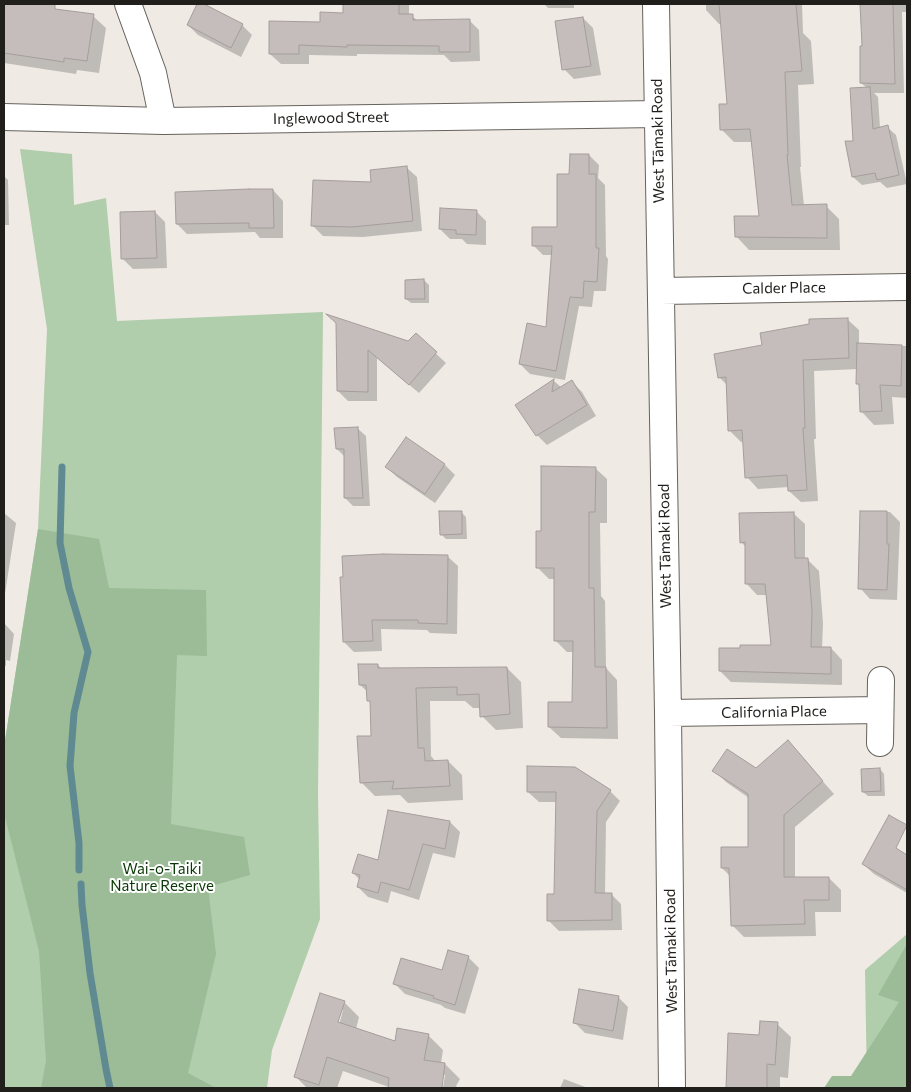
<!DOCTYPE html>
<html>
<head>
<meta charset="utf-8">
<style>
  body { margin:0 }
  #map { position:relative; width:911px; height:1092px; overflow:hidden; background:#efeae4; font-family:Commissioner,sans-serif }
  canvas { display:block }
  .frame { position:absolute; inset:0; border:5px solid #201f1c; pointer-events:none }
</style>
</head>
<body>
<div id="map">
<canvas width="911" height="1092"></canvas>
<div class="frame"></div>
</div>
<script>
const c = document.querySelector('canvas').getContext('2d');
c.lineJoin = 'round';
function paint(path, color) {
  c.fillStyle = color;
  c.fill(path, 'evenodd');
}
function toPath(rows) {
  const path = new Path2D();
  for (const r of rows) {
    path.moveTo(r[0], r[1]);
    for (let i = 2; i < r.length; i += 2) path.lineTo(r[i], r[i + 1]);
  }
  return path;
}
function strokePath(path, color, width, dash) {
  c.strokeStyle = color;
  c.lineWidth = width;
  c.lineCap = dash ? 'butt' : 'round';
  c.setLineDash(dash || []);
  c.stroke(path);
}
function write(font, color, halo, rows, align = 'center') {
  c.font = font + ' Commissioner,sans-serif';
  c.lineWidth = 4;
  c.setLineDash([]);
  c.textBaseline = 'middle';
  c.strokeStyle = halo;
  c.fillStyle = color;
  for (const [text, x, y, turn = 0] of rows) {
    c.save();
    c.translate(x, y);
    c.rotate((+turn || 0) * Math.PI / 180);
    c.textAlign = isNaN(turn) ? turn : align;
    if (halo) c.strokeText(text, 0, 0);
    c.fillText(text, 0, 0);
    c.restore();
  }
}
paint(toPath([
  [20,149,72,154,74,205,106,198,117,321,323,312,318,794,320,919,272,1050,267,1088,4,1088,4,747,38,529,47,329],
  [907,934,907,1088,863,1088,867,1086,865,970]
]), '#b0cdac');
paint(toPath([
  [38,529,99,539,109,588,206,590,207,656,177,655,171,824,244,837,250,875,208,887,216,954,188,1073,216,1088,41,1088,46,1061,39,951,4,813,4,747],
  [907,944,907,1088,824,1088,832,1076,851,1076,899,1002,878,995]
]), '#9bbc97');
paint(toPath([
  [4,4,39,10,93,16,106,28,99,73,77,70,76,74,4,63],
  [199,4,242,25,252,35,241,57,198,35,188,25],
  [345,4,409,4,409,16,412,16,418,21,469,20,479,30,480,61,451,62,444,55,357,54,357,56,309,55,309,64,281,64,270,54,321,23,345,14],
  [544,4,574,4,574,8,548,8],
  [706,4,802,4,803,33,811,41,814,84,798,85,801,167,800,167,804,206,826,206,839,219,840,250,749,250,736,236,760,217,753,142,734,142,721,129,729,105,722,24,719,24,706,10],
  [861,4,907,4,907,12,902,12,904,93,874,93,878,97,880,128,887,127,896,135,907,184,887,188,880,182,862,185,853,177,846,142,855,143,867,88,861,83,863,48],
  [583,18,593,28,601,75,574,79,564,69],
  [589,155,599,165,598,178,605,185,606,256,608,259,606,291,594,291,592,307,579,306,565,380,530,374,520,364,548,328,553,255,543,255,533,245,558,228,570,175],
  [406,167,417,177,422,231,363,237,323,236,313,226,373,183],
  [4,176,8,180,9,225,4,225],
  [273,190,283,201,283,238,260,238,255,232,187,234,177,224],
  [476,211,486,221,486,245,467,244,462,239,450,239,440,229],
  [155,212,165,222,167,268,133,269,123,259],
  [424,280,429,285,429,303,411,303,406,299],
  [847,319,859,330,859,345,907,346,907,398,892,397,894,424,874,425,862,412,860,387,858,384,858,369,814,371,816,439,814,439,818,501,801,502,789,491,789,487,758,489,747,477,744,441,741,442,729,430,728,386,719,377,764,346],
  [338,323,409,342,416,335,446,363,419,393,377,358,377,401,348,401,338,391],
  [554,381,562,388,572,382,582,392,596,416,547,445,537,435,517,405],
  [357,428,366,436,370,506,353,506,345,498,345,457,337,449],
  [406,438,445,465,455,475,435,503,397,477,387,467],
  [595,468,607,479,607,523,600,523,601,596,605,601,606,668,617,680,618,739,561,738,549,727,573,704,574,652,567,652,556,641,555,579,549,579,537,567,542,533],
  [461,512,466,517,467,539,446,539,441,534],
  [861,512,890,512,900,522,897,600,870,599,860,588],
  [4,513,16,523,4,600],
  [793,513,805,524,805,560,808,560,819,571,823,623,822,648,831,648,842,660,842,685,731,682,720,671,742,649,773,646,768,595,757,595,746,583,746,547,741,542],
  [447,556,458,566,457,634,430,633,427,630,381,629,382,651,354,652,344,642],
  [4,623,14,634,10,661,6,660,6,666,4,665],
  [378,665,382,669,507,668,521,682,523,728,496,730,482,716,481,708,473,708,465,701,430,701,431,756,436,762,448,761,462,775,463,800,408,803,400,795,375,796,361,782,372,737,371,703,368,700,368,692,360,685],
  [788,742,834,794,795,827,795,878,829,878,841,890,841,912,815,912,816,936,744,937,732,925,731,877,722,868,749,848,749,798,726,782,714,770,756,770],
  [880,769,884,774,885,796,868,796,863,792],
  [610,791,620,801,606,822,605,894,611,894,621,904,622,930,559,931,549,921,555,895,557,802,539,802,528,792],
  [450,822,460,832,455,858,433,853,419,900,391,891,388,903,368,897,358,887,360,880,353,873,379,861],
  [893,848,907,856,907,893,874,874,863,864],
  [449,951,469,958,479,968,465,1014,445,1008,441,1005,405,994,395,984,443,971],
  [618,997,628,1007,623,1040,585,1033,575,1023],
  [344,1002,359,1017,356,1029,396,1042,428,1035,443,1050,441,1063,445,1064,460,1079,456,1086,458,1088,443,1088,445,1075,442,1075,441,1088,389,1088,389,1087,343,1071,337,1088,307,1088,295,1076],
  [341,1010,343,1010,338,1029,335,1028],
  [777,1024,791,1037,788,1078,780,1077,780,1088,727,1088,727,1067],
  [564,1079,588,1088,560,1088]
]), '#0003');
strokePath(toPath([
  [62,467,60,543,69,588,88,652,74,713,70,766,79,843,79,870],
  [81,884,82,905,90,973,106,1069,110,1088]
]), '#608a92', 7);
const building = toPath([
  [4,4,55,4,55,9,94,14,87,61,64,58,64,62,4,53,4,4],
  [197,4,204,4,243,24,231,48,187,25,197,4],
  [343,4,399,4,399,14,413,14,413,20,470,19,470,52,439,52,439,46,347,45,347,47,299,45,299,54,269,54,269,21,320,22,320,12,343,13,343,4],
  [719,4,796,4,802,71,785,72,788,155,787,155,792,205,827,204,827,238,735,237,734,216,759,216,750,129,720,130,719,104,727,104,719,4],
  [860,4,893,4,895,84,860,83,860,46,862,46,860,4],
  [583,17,591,66,562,70,555,21,583,17],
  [870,87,873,129,888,125,899,175,877,180,875,173,852,177,845,141,853,141,850,88,870,87],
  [570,154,589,154,589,174,596,174,596,248,599,248,597,282,584,281,583,298,570,297,556,371,519,364,527,323,546,327,552,246,532,246,532,227,557,227,557,174,569,174,570,154],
  [407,166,413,221,352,227,311,226,313,180,371,182,370,170,407,166],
  [249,189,273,189,274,228,249,228,249,223,176,224,175,192,249,189],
  [440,208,477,210,476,235,456,234,456,230,439,229,440,208],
  [155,211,157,258,121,259,120,212,155,211],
  [424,279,425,299,405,299,405,280,424,279],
  [326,314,408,341,416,333,437,352,409,385,368,350,368,392,337,391,336,323,326,314],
  [848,318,849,358,803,360,805,428,803,428,807,490,788,491,787,475,745,478,742,430,728,431,726,377,718,378,714,354,762,345,760,333,809,324,809,319,848,318],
  [857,343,902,345,901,386,880,385,882,411,860,412,859,384,856,384,857,343],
  [554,379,552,392,572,380,587,405,536,436,515,405,554,379],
  [358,427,363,498,344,498,344,449,336,449,334,428,358,427],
  [406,437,445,464,425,494,385,467,406,437],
  [541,466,596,467,595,512,589,512,589,588,594,588,595,667,606,667,607,728,548,727,548,702,572,702,573,641,554,641,554,568,536,568,536,531,541,531,541,466],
  [439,511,462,511,462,534,440,535,439,511],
  [860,511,887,511,887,544,889,544,887,590,858,589,860,511],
  [794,512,795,558,808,558,812,611,811,647,831,647,831,674,719,671,719,648,740,648,740,645,771,645,765,584,745,584,745,542,740,543,739,513,794,512],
  [383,554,448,555,447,624,418,623,418,620,372,620,373,641,343,642,340,577,343,577,342,556,383,554],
  [358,664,378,664,378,668,507,667,510,714,480,717,479,694,457,695,457,687,416,688,418,748,424,748,425,761,448,760,450,786,392,789,394,781,360,783,357,736,371,736,370,701,367,701,366,685,359,685,358,664],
  [788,740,823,781,784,815,784,877,829,877,829,900,804,900,805,924,731,926,729,868,721,868,721,847,748,847,748,794,712,771,727,749,756,768,788,740],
  [527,766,575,767,611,790,597,811,595,893,612,893,612,920,547,921,547,894,554,894,556,792,527,792,527,766],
  [880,768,881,791,862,792,861,769,880,768],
  [388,810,450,821,445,849,423,844,409,890,381,882,378,893,357,887,360,875,352,873,358,854,378,860,388,810],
  [889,815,907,825,896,848,907,855,907,890,862,864,889,815],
  [448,950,469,956,455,1005,433,998,434,996,393,984,401,958,442,970,448,950],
  [579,989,619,996,613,1031,573,1023,579,989],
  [320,993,345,1001,338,1022,395,1041,397,1028,429,1034,424,1060,445,1063,442,1088,388,1088,389,1078,327,1057,319,1085,294,1077,320,993],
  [760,1021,778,1022,775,1065,767,1064,767,1088,726,1088,728,1033,759,1035,760,1021]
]);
paint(building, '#c5bdbb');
strokePath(building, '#a59d9b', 1);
const minor = toPath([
  [128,4,153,73,163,121],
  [656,4,668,713,672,1088],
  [4,117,163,121,658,114],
  [661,291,907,287],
  [668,713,880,710],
  [880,743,881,680]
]);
strokePath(minor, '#66625d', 28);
strokePath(minor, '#fff', 26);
write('15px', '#201f1c', '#fff', [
  ["Inglewood Street",331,118,-1],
  ["West Tāmaki Road",658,141,-91],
  ["Calder Place",784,288,-1],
  ["West Tāmaki Road",665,546,-91],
  ["California Place",774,712,-1],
  ["West Tāmaki Road",671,951,-91]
]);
write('15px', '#083904', '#fff', [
  ["Wai-o-Taiki",162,869],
  ["Nature Reserve",162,886]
]);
</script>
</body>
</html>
